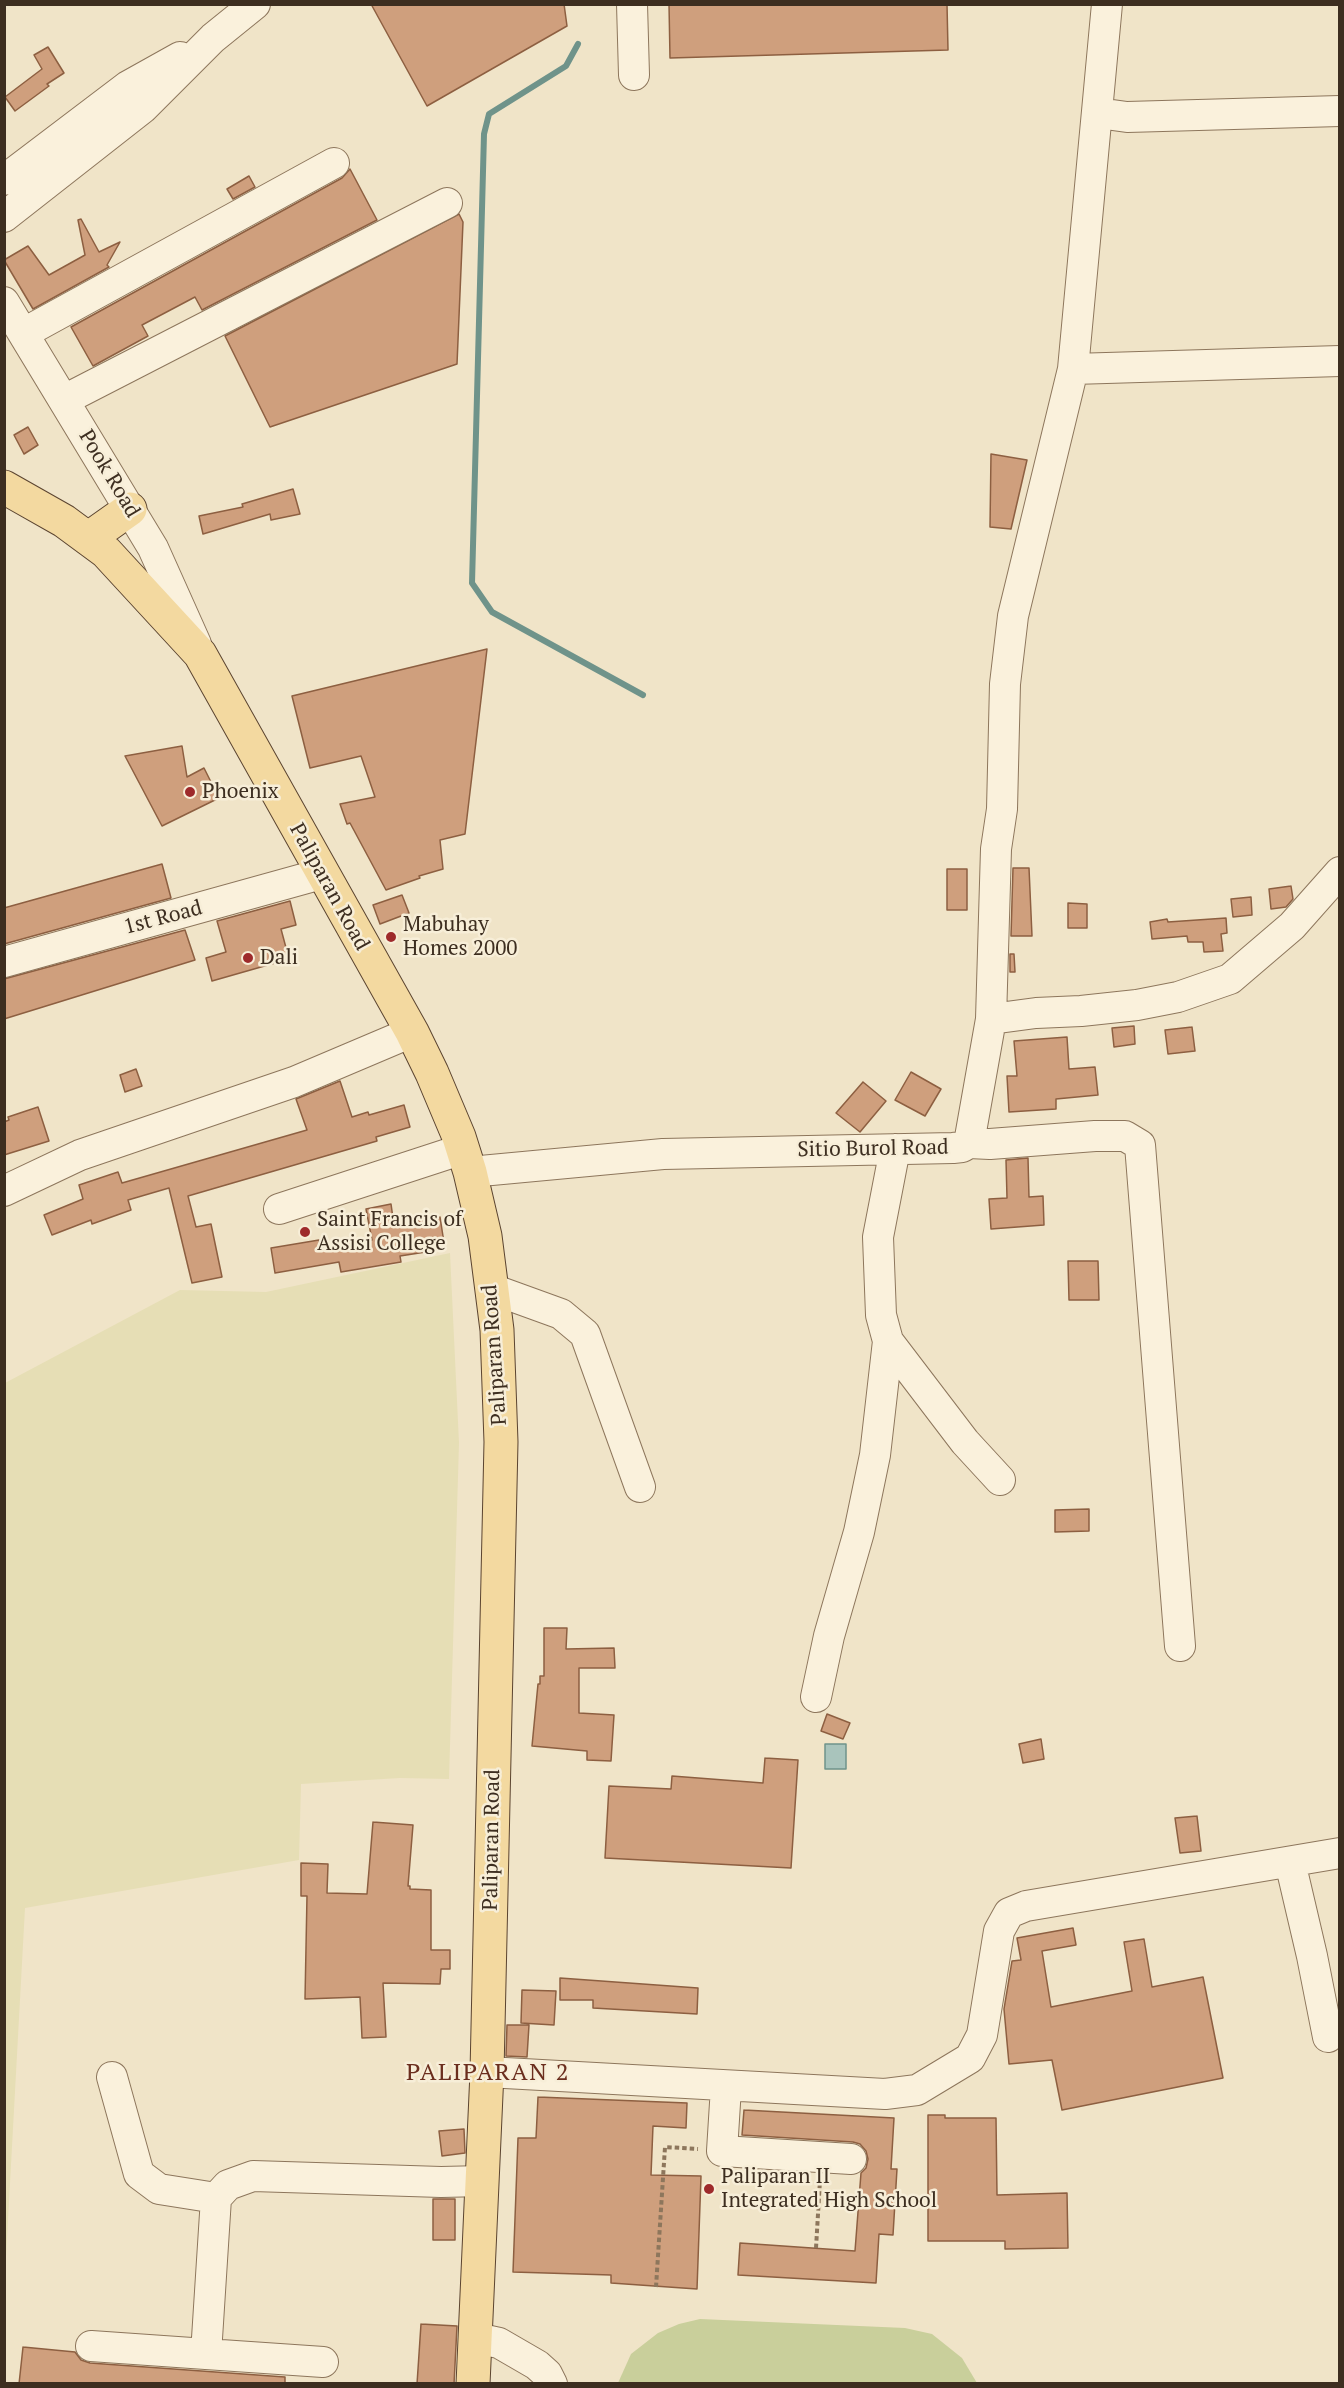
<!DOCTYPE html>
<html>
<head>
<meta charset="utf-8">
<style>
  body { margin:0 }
  #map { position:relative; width:1344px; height:2388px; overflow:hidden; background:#f0e4c8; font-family:"PT Serif",serif }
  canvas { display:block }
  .frame { position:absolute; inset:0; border:6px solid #3d2e20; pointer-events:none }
</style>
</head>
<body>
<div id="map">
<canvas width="1344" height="2388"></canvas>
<div class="frame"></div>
</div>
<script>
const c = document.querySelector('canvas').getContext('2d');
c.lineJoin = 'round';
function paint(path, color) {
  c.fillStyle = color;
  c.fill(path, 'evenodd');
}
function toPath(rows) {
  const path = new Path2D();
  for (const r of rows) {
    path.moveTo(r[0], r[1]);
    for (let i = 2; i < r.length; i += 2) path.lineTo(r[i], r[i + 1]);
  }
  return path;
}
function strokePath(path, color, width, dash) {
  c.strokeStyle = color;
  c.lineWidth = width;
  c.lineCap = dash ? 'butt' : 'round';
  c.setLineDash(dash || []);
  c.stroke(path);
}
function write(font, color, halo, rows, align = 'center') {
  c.font = font + ' "PT Serif",serif';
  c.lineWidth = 5;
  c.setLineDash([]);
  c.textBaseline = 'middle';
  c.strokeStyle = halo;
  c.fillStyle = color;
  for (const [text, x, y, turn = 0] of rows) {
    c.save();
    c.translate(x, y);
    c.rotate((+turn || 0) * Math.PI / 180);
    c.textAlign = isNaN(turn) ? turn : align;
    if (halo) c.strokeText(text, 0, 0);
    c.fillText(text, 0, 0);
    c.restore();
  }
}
paint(toPath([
  [450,1253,459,1443,449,1779,400,1778,301,1784,299,1860,25,1908,5,2275,5,1383,180,1290,266,1292]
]), '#e6deb5');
paint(toPath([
  [700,2319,905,2328,932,2334,962,2358,977,2383,618,2383,631,2354,658,2333,679,2324]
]), '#c9cf9b');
const water = toPath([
  [825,1744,846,1744,846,1769,825,1769,825,1744]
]);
paint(water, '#a9c4bc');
strokePath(water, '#6f938a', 1.5);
strokePath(toPath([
  [578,44,566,66,489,114,484,134,472,583,492,612,643,695]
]), '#6f938a', 6);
const building = toPath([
  [371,4,564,4,567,26,427,106,371,4],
  [669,4,947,4,948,50,670,58,669,4],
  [48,47,64,73,47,84,49,86,15,111,5,97,42,69,34,55,48,47],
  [350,169,377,220,202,310,195,297,142,325,148,336,93,366,71,327,342,178,350,169],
  [249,176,255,187,233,199,227,189,249,176],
  [459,214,463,222,457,364,270,427,225,336,459,214],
  [81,219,99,252,120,242,107,265,109,267,33,309,4,260,28,246,49,275,85,255,78,220,81,219],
  [28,427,38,445,24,454,14,435,28,427],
  [991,454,1027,460,1011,529,990,527,991,454],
  [293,489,300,514,271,520,270,514,203,534,199,516,243,507,242,504,293,489],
  [487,649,465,834,440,840,443,869,419,876,420,878,386,890,350,823,347,824,340,804,375,797,361,756,310,768,292,696,487,649],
  [182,746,187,777,204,768,219,798,162,826,125,756,182,746],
  [162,864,171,898,4,944,4,908,162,864],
  [1013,868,1029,868,1032,936,1011,936,1013,868],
  [947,869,967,869,967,910,947,910,947,869],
  [1291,886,1293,899,1286,907,1271,909,1269,889,1291,886],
  [402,895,409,913,380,924,373,905,402,895],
  [1251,897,1252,915,1233,917,1231,899,1251,897],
  [290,901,296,925,281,929,289,959,212,981,206,958,226,952,217,921,290,901],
  [1068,903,1087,904,1087,928,1068,928,1068,903],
  [1226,918,1227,933,1221,934,1223,951,1204,952,1203,942,1188,942,1187,936,1152,939,1150,922,1167,919,1168,922,1226,918],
  [185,930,195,960,4,1019,4,979,185,930],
  [1010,954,1014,954,1015,972,1010,972,1010,954],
  [1134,1026,1135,1044,1114,1047,1112,1028,1134,1026],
  [1192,1027,1195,1051,1168,1054,1165,1030,1192,1027],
  [1067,1037,1069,1069,1095,1067,1098,1095,1056,1099,1056,1109,1009,1112,1007,1076,1017,1076,1014,1041,1067,1037],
  [136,1069,142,1086,125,1092,120,1075,136,1069],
  [911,1072,941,1089,925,1116,895,1100,911,1072],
  [340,1081,352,1117,368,1112,369,1115,404,1105,410,1127,376,1137,377,1141,188,1196,196,1227,211,1224,222,1277,192,1283,169,1188,128,1200,131,1210,92,1224,91,1220,52,1235,44,1215,83,1199,79,1185,118,1172,122,1183,307,1130,296,1099,340,1081],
  [863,1082,886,1101,860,1132,836,1113,863,1082],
  [38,1107,49,1141,4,1155,4,1122,9,1120,8,1117,38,1107],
  [1028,1158,1029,1197,1043,1196,1044,1225,991,1229,989,1199,1007,1198,1006,1160,1028,1158],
  [391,1204,394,1225,440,1217,445,1249,400,1256,401,1262,341,1272,339,1262,275,1273,271,1248,319,1240,320,1248,372,1240,366,1209,391,1204],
  [1068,1261,1098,1261,1099,1300,1069,1300,1068,1261],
  [1089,1509,1089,1531,1055,1532,1055,1510,1089,1509],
  [544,1628,567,1628,566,1649,614,1648,615,1668,579,1668,579,1713,614,1715,611,1761,587,1760,587,1751,532,1746,538,1684,540,1684,540,1676,544,1676,544,1628],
  [827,1714,850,1723,843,1739,821,1731,827,1714],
  [1041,1739,1044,1759,1023,1763,1019,1744,1041,1739],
  [765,1758,798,1760,791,1868,605,1858,609,1786,671,1789,672,1776,763,1783,765,1758],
  [1197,1816,1201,1851,1180,1853,1175,1818,1197,1816],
  [373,1822,413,1825,408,1886,410,1886,410,1889,431,1890,431,1950,450,1950,450,1969,441,1969,440,1984,383,1983,386,2037,362,2038,360,1997,305,1999,307,1896,301,1896,301,1863,328,1864,327,1893,367,1894,373,1822],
  [1073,1928,1076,1945,1042,1951,1051,2007,1132,1991,1124,1942,1144,1939,1152,1987,1203,1977,1223,2078,1062,2110,1052,2060,1009,2064,1004,2009,1012,1961,1021,1960,1017,1938,1073,1928],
  [560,1978,698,1988,697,2014,593,2008,593,2000,560,2000,560,1978],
  [522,1990,556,1991,554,2025,521,2023,522,1990],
  [507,2025,529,2025,527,2057,506,2056,507,2025],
  [538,2097,687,2103,686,2128,653,2126,651,2175,701,2176,697,2289,611,2283,611,2275,513,2272,518,2138,536,2138,538,2097],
  [744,2110,894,2118,891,2169,897,2169,893,2235,879,2234,876,2283,738,2275,740,2243,855,2251,861,2173,866,2168,868,2159,866,2151,860,2144,853,2142,742,2135,744,2110],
  [928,2115,945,2115,945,2118,996,2118,997,2195,1067,2193,1068,2248,1005,2249,1005,2241,928,2241,928,2115],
  [464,2129,465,2153,442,2156,439,2131,464,2129],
  [433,2199,455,2199,455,2240,433,2240,433,2199],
  [421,2324,457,2326,454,2384,417,2384,421,2324],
  [23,2347,75,2352,81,2360,90,2363,285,2377,285,2384,19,2384,23,2347]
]);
paint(building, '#cf9f7d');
strokePath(building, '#8d5f41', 1.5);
const minor = toPath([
  [632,4,634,75],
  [1098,113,1127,117,1340,111],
  [4,180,128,86,180,57],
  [4,217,143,108,213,38,255,4],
  [4,302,153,548,196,644],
  [24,333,334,163],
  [1073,369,1340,361],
  [64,400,447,203],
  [4,962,321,874],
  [991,1019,1036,1013,1081,1011,1137,1005,1178,997,1230,979,1292,926,1340,872],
  [969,1143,990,1144,1095,1136,1125,1136,1140,1145,1180,1646],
  [895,1149,878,1237,881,1315,888,1341,965,1442,1000,1480],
  [470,1172,663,1154,953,1148,962,1147,969,1143,991,1019,996,849,1002,809,1005,684,1013,616,1073,369,1107,4],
  [4,1191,80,1155,294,1082,412,1032],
  [279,1209,463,1149],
  [492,1289,561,1314,585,1334,640,1487],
  [816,1697,829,1636,859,1532,875,1455,888,1341],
  [1290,1862,1312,1956,1328,2037],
  [487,2072,885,2094,917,2090,970,2058,982,2035,999,1931,1009,1913,1026,1906,1340,1853],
  [112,2077,139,2174,159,2189,216,2198,228,2185,253,2176,441,2182,483,2181],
  [726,2087,722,2151,851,2159],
  [216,2198,206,2354,323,2362],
  [476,2338,499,2343,537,2365,547,2374,552,2384],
  [91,2346,206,2354]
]);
const major = toPath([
  [4,487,64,521,106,552,200,654,412,1032,432,1073,459,1137,470,1172,485,1236,497,1330,501,1442,487,2072,473,2384],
  [89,538,130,509]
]);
strokePath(minor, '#8d765c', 32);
strokePath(major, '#5b4430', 35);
strokePath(toPath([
  [816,2248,820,2180],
  [656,2287,665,2147,698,2149]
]), '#8d765c', 4, [4.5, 3]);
strokePath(minor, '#faf1dc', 30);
strokePath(major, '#f3d9a0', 33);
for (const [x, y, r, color] of [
  [190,792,6,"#9e2a2b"],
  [391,937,6,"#9e2a2b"],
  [248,958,6,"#9e2a2b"],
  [305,1232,6,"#9e2a2b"],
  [709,2189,6,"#9e2a2b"]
]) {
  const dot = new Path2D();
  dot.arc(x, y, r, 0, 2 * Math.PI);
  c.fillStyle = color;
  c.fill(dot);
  strokePath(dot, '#f7eed8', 2);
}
write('21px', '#3d2e20', '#f7eed8', [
  ["Pook Road",109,474,59],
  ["Paliparan Road",329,887,61],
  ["1st Road",163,918,-15],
  ["Sitio Burol Road",873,1149,-1],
  ["Paliparan Road",495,1355,-94],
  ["Paliparan Road",492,1840,-89]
]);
write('21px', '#3d2e20', '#f7eed8', [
  ["Phoenix",202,792],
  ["Mabuhay",403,925],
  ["Homes 2000",403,949],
  ["Dali",260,958],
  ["Saint Francis of",317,1220],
  ["Assisi College",317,1244],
  ["Paliparan II",721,2177],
  ["Integrated High School",721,2201]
], 'left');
c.letterSpacing = '1.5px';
write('24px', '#6b2e1e', '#f7eed8', [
  ["PALIPARAN 2",488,2073]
]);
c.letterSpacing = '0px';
</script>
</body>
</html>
